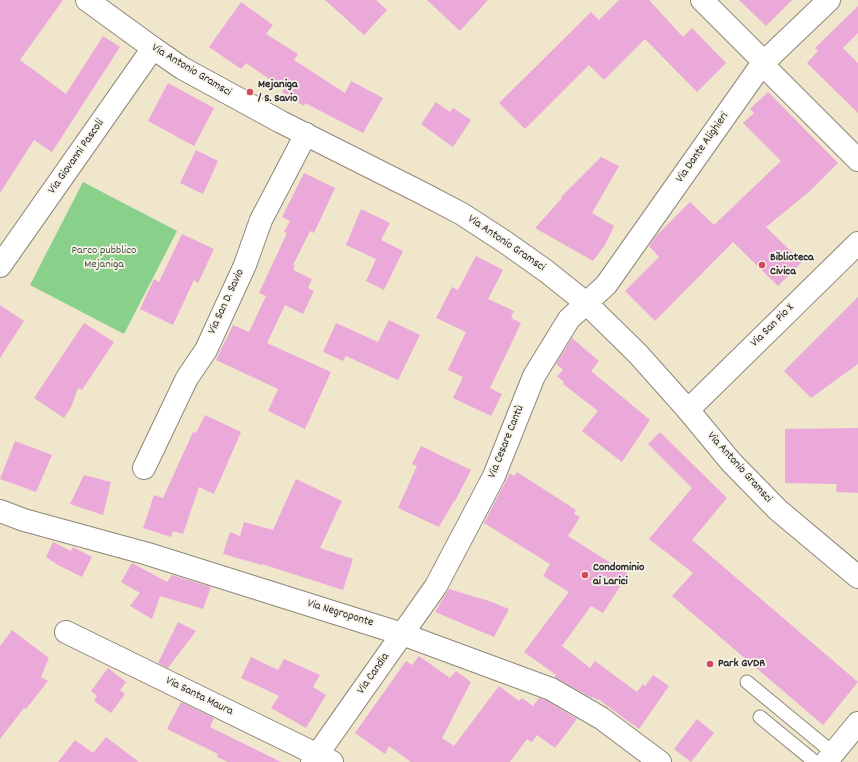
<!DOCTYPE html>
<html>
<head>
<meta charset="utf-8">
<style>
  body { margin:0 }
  canvas { display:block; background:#efe6cb }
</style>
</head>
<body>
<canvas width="858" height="762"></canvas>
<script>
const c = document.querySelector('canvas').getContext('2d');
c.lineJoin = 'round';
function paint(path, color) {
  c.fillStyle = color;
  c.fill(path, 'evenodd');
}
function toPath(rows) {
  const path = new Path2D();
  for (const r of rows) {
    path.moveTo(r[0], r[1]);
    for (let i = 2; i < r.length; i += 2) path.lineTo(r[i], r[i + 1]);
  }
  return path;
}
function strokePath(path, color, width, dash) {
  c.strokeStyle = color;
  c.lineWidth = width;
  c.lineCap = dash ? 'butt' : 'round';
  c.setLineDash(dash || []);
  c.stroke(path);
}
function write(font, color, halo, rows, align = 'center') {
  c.font = font + ' Dekko,sans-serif';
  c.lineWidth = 3.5;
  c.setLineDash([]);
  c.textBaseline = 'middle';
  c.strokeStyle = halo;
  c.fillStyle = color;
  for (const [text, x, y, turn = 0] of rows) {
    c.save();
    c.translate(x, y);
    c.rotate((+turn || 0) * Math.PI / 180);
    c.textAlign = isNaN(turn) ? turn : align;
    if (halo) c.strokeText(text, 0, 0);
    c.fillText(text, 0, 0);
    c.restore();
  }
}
paint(toPath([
  [83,182,177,231,124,334,30,285]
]), '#89d08a');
paint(toPath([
  [0,0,63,0,20,60,66,94,103,36,120,47,52,152,34,140,0,193],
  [325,0,376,0,387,10,364,35],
  [427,0,488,0,460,31],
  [619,0,649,0,683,37,692,28,726,63,697,92,645,39,604,80,589,65,525,129,499,103,591,12,599,20],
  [739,0,792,0,766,26],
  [241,2,273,25,266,34,298,54,294,60,345,93,351,81,383,98,363,133,305,103,304,106,282,92,284,89,246,63,241,69,209,47],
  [858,6,858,33,843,48,858,63,858,113,807,63,818,51,815,48],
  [168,83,214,108,194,146,148,121],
  [768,92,838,163,810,191,766,227,802,262,778,286,733,242,655,321,625,291,659,257,649,246,656,236,690,202,714,225,781,161,743,123,754,113,750,109],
  [436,102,450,112,453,108,471,120,453,147,421,124],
  [196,150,218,161,203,194,180,183],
  [601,157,619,166,592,213,614,226,605,245,593,261,535,228,562,198,561,197],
  [304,173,335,188,314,233,310,231,293,265,295,265,293,270,312,279,308,288,314,291,303,314,285,305,267,343,331,372,305,429,268,411,278,389,216,360,233,325,249,332,266,296,259,293,287,233,284,232,290,221,282,217],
  [361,209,390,223,381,240,403,251,384,290,366,281,376,259,346,245],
  [182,234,214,249,198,283,194,280,173,325,140,309,154,279,159,282],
  [476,256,503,270,488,299,514,311,511,318,521,323,490,388,502,394,491,416,453,398,463,377,448,370,466,332,436,318,452,287,458,290],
  [858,297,858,364,811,398,784,371],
  [0,305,24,321,0,358],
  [389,320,420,335,398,380,346,356,343,361,323,352,336,323,378,342],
  [84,323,114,342,82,390,78,388,71,407,64,418,34,398],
  [572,338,599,361,591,371,650,420,622,462,582,431,598,411,563,384,564,382,557,376,563,370,556,364],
  [205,415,241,432,214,494,199,487,183,534,173,531,171,537,143,528,154,495,163,498,193,432,196,433],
  [858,428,858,493,836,492,837,484,785,483,785,429],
  [660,432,727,498,692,540,858,682,823,725,672,596,693,573,649,539,692,488,648,444],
  [15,441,52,455,36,492,0,479],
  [421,446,471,470,455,501,454,501,439,527,398,508,417,466,412,464],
  [517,472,576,510,574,514,580,517,568,536,628,574,603,613,591,606,562,646,590,668,595,661,637,692,643,684,645,686,653,675,669,686,639,729,598,699,597,700,593,697,592,698,554,677,556,675,524,652,569,592,543,576,550,564,484,523,510,473,514,476],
  [84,475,111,482,103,515,70,504],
  [296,479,342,501,320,548,353,559,343,590,262,564,262,565,223,554,230,532,240,536,244,522,273,530],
  [53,542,71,551,73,547,92,557,82,577,58,565,46,557],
  [132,563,167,582,172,575,211,587,203,609,160,596,152,619,130,606,140,593,121,582],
  [449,589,489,601,509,609,494,637,435,612],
  [178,622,196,631,168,668,158,663],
  [12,630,49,658,41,677,48,681,26,709,24,708,0,739,0,646],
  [419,656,450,678,456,671,471,682,442,738,454,746,499,686,519,701,522,698,533,706,539,698,546,700,577,719,555,748,537,735,532,742,527,739,510,762,411,762,389,746,385,754,355,733,406,661,412,665],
  [251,657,278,670,284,659,320,675,313,687,326,695,306,728,271,708,279,696,241,678],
  [108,668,126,682,120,690,125,694,111,713,94,701,97,696,91,691],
  [181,702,214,718,210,727,281,762,228,762,217,757,218,754,167,729],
  [697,719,714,733,691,762,674,749],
  [106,737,139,762,58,762,75,740,93,753]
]), '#eba9d9');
const service = toPath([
  [747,682,833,753],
  [760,717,815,762]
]);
const minor = toPath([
  [702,0,763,61,762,64,858,160],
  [0,266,153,48],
  [688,410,858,243],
  [144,468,187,378,206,350,245,265,261,220,306,134],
  [0,511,24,520,148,554,402,634,551,689,601,718,660,762],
  [66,632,332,762],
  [312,762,436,586,494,476,534,376,569,319,606,285,762,64,829,0],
  [826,762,858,723]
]);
const secondary = toPath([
  [87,0,153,48,182,68,281,122,424,194,462,214,505,242,546,271,586,303,638,354,688,410,731,462,778,510,858,577]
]);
strokePath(service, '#8d887b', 15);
strokePath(minor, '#8d887b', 24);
strokePath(secondary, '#8d887b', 24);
strokePath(service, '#fff', 13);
strokePath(minor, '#fff', 22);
strokePath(secondary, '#fff', 22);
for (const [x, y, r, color] of [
  [250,92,4,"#d1495b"],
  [762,265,4,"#d1495b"],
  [585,575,4,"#d1495b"],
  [710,664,4,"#d1495b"]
]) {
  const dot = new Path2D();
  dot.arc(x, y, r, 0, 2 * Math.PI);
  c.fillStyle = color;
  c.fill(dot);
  strokePath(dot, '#f7f3e8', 1.5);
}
write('12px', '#2b2b2b', '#f7f3e8', [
  ["Via Antonio Gramsci",191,71,31],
  ["Via Dante Alighieri",703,148,-55],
  ["Via Giovanni Pascoli",77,157,-55],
  ["Via Antonio Gramsci",506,244,34],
  ["Via San D. Savio",227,302,-65],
  ["Via San Pio X",773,326,-45],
  ["Via Cesare Cantù",507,442,-68],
  ["Via Antonio Gramsci",739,468,48],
  ["Via Negroponte",340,614,17],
  ["Via Candia",374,674,-55],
  ["Via Santa Maura",199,697,26]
]);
write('bold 12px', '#2b2b2b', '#f7f3e8', [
  ["Mejaniga",258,85],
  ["/ S. Savio",258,99],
  ["Biblioteca",770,258],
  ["Civica",770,272],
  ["Condominio",593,568],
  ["ai Larici",593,582],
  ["Park GVDR",718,664]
], 'left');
write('12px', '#425443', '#f7f3e8', [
  ["Parco pubblico",104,251],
  ["Mejaniga",104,265]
]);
</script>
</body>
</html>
